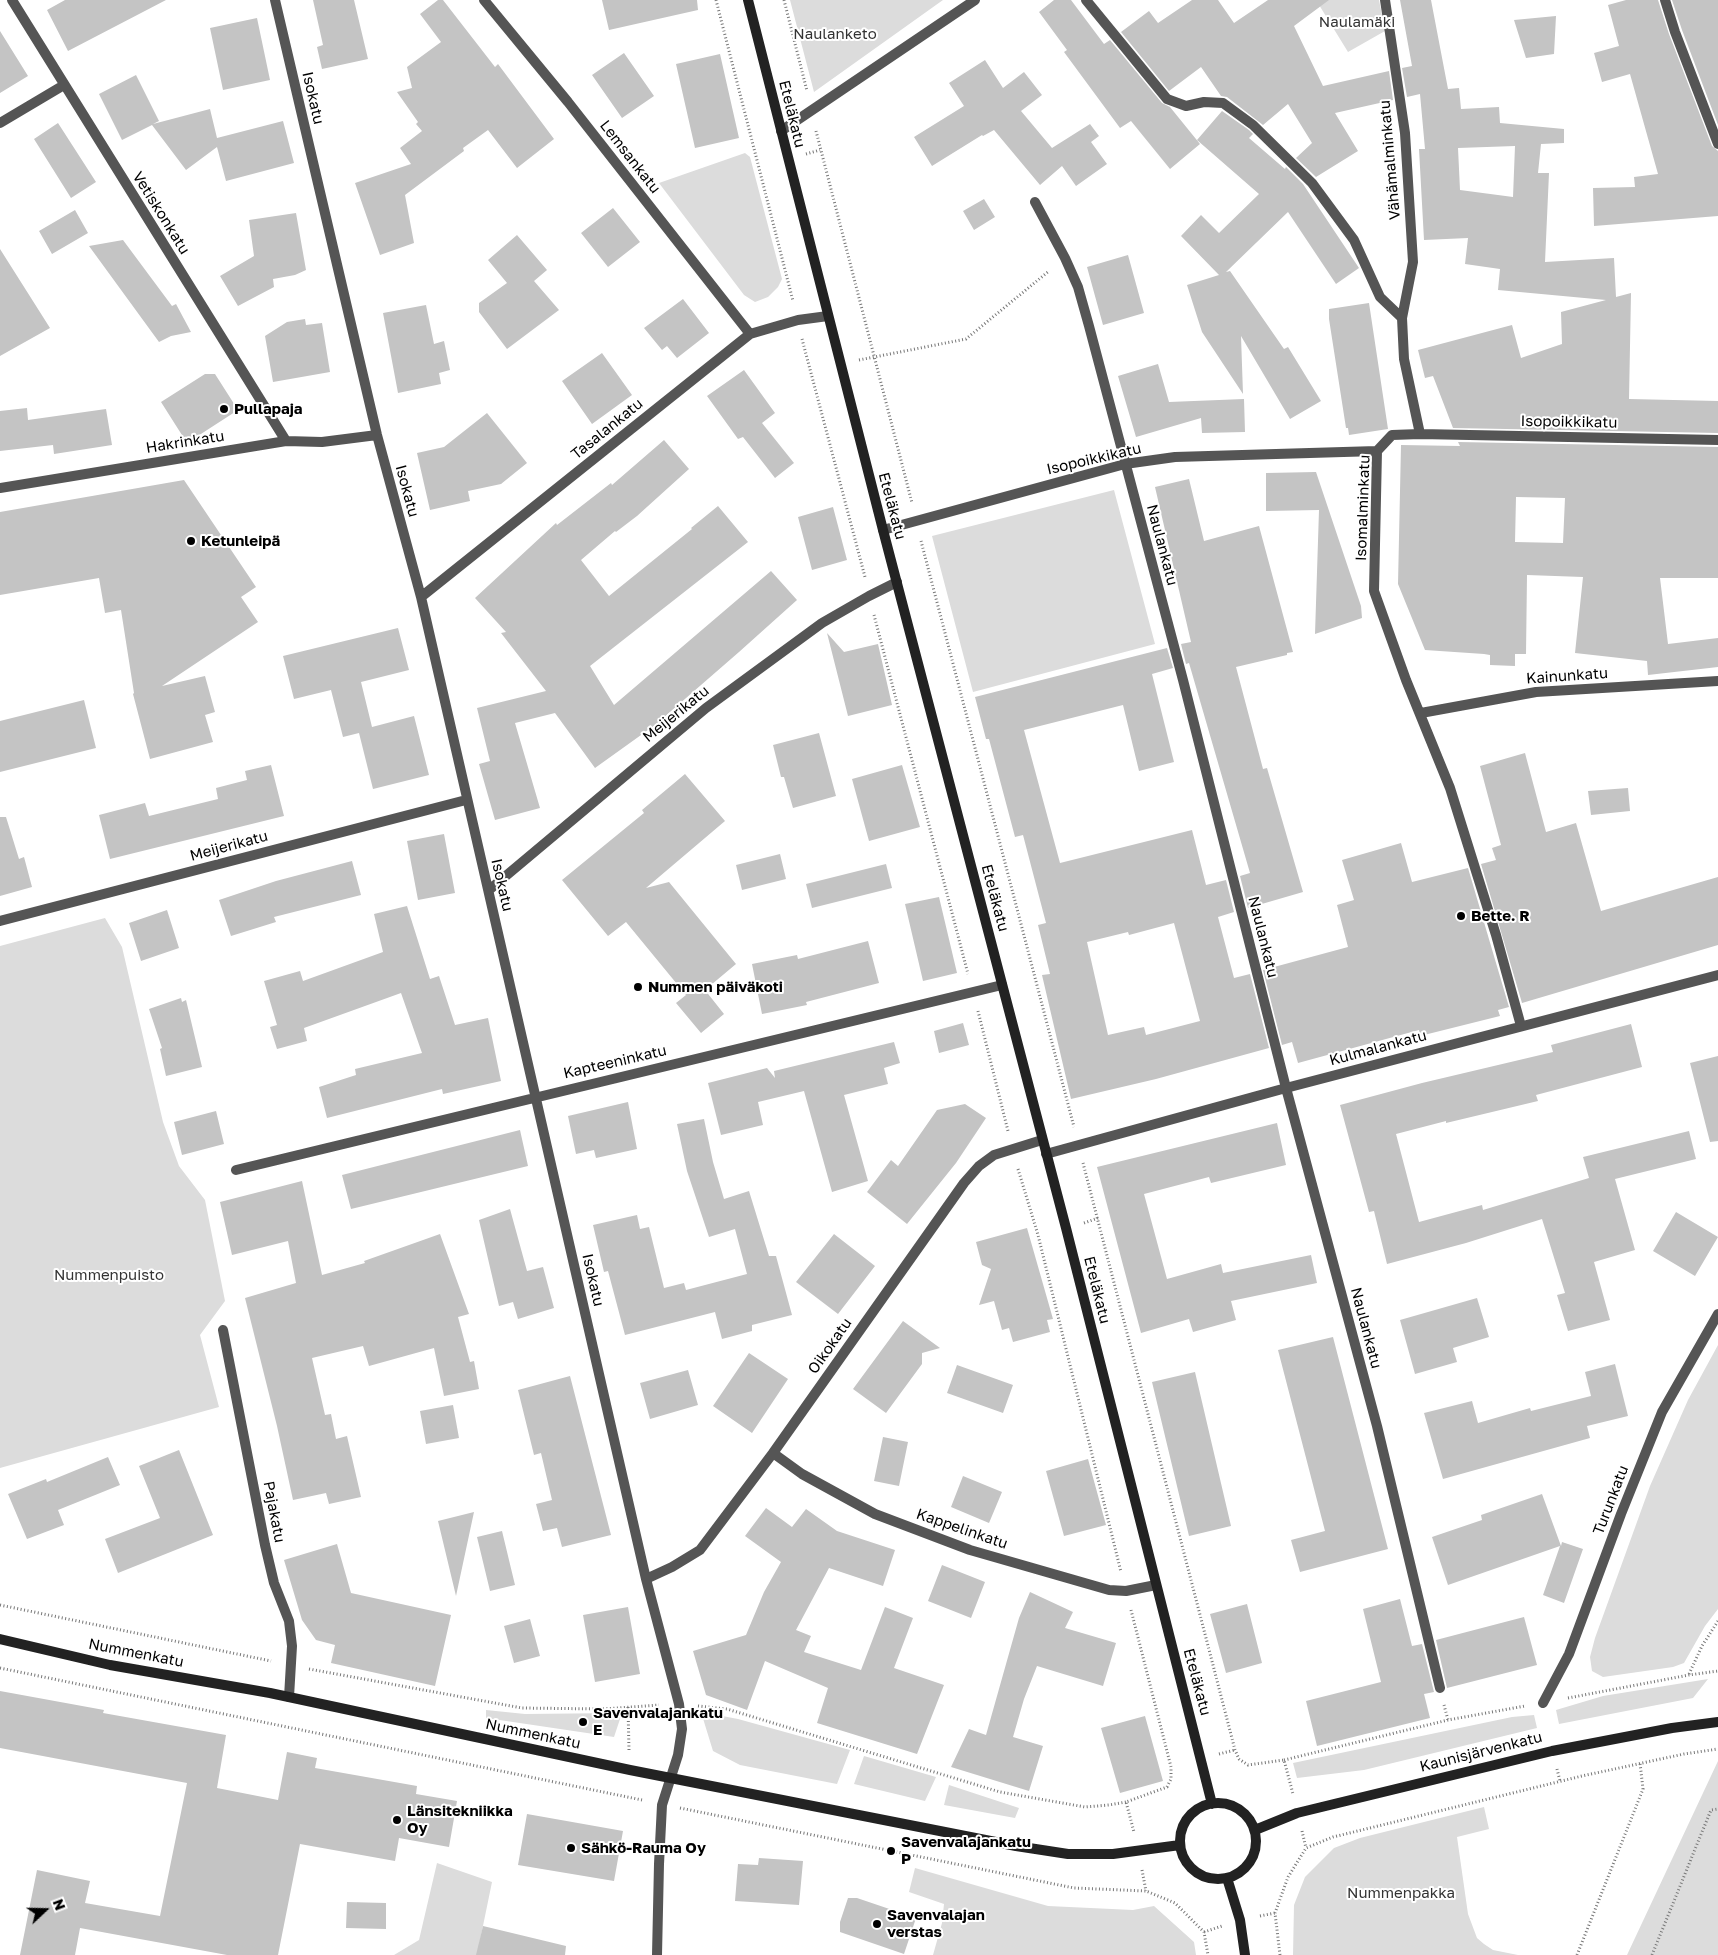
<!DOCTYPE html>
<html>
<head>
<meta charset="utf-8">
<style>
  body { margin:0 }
  #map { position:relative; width:1718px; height:1955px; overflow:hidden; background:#fff; font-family:"Golos Text",sans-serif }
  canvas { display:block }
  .north { position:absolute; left:20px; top:1885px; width:50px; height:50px; -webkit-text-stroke:4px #fff; paint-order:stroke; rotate:69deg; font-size:14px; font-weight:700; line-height:20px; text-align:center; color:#000 }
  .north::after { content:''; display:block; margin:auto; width:18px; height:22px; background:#000; clip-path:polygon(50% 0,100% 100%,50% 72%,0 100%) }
</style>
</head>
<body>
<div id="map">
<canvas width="1718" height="1955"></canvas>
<div class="north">N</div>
</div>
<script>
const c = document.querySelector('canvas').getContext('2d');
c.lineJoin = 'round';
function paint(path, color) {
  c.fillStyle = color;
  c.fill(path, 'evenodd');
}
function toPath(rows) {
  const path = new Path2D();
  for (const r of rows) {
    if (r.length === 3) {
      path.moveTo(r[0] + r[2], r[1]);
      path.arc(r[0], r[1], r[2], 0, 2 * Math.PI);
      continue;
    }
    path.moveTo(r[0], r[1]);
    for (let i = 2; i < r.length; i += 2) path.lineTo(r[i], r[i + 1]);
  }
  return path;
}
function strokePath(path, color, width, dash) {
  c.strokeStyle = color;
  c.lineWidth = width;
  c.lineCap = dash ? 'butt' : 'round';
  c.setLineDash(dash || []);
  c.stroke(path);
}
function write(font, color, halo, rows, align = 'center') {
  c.font = font + ' "Golos Text",sans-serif';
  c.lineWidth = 4;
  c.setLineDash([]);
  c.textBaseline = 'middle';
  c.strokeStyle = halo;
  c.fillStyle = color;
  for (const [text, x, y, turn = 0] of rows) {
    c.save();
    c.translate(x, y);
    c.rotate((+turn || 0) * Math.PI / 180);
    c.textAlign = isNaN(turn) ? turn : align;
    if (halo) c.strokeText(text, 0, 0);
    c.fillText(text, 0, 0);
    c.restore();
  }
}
paint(toPath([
  [790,0,943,0,814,92],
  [1316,0,1379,0,1385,31,1348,52],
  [745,153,750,157,782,279,778,287,768,297,755,302,744,295,659,183],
  [1114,490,1155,644,973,692,932,536],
  [105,918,122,947,163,1122,179,1166,205,1200,225,1301,200,1335,219,1407,0,1468,0,946],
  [1718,1345,1718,1609,1705,1626,1684,1663,1673,1667,1603,1677,1592,1671,1590,1657,1595,1638,1650,1486,1688,1400],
  [1708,1679,1693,1698,1559,1724,1556,1710,1603,1696],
  [486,1710,525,1714,622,1713,614,1737,486,1718],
  [701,1712,738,1719,850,1750,837,1784,740,1765,713,1751],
  [1534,1715,1537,1728,1364,1770,1297,1778,1293,1763,1512,1717],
  [864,1756,936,1777,925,1801,854,1784],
  [1718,1761,1718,1955,1627,1955],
  [949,1785,1019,1808,1015,1818,944,1805],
  [1484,1807,1489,1829,1457,1837,1468,1914,1477,1938,1484,1944,1493,1950,1518,1955,1293,1955,1294,1905,1305,1877,1334,1848,1360,1838],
  [437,1863,492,1882,477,1955,394,1955,419,1940],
  [915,1868,1048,1906,1133,1910,1154,1906,1194,1942,1196,1955,933,1955,942,1923,944,1904,909,1892]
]), '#dcdcdc');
paint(toPath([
  [65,0,166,0,68,51,47,10],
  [313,0,354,0,368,59,322,69,317,47,323,45],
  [438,0,443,0,495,67,498,64,554,139,517,168,488,130,463,148,464,151,405,195,414,243,380,255,355,183,411,164,400,148,422,131,416,124,418,122,397,92,412,88,407,67,441,42,420,14],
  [602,0,697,0,698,10,609,30],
  [1054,0,1071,0,1104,44,1110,40,1162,103,1170,107,1200,144,1170,169,1131,121,1120,128,1064,52,1067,50,1039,12],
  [1192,0,1218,0,1234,23,1268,0,1329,0,1294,26,1323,86,1389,71,1393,100,1335,113,1358,151,1316,177,1296,158,1312,143,1288,104,1263,125,1227,97,1221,96,1201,67,1169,91,1121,32,1149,11,1158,23],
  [1400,0,1431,0,1448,89,1459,88,1461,109,1499,107,1500,123,1564,129,1564,143,1541,144,1538,173,1549,173,1545,262,1614,258,1616,297,1631,293,1629,399,1718,401,1718,433,1453,428,1433,376,1425,378,1418,350,1512,325,1521,358,1562,344,1561,312,1606,300,1498,290,1500,269,1465,264,1468,238,1424,240,1419,149,1425,149,1420,94,1407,97,1402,68,1412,66],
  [1515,146,1513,197,1460,190,1458,148],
  [1626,0,1658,0,1669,34,1712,146,1718,151,1718,216,1594,226,1593,188,1635,187,1634,177,1658,174,1630,74,1602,82,1594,53,1619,46,1608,5],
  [1672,0,1718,0,1718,125,1682,30],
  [1556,16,1554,54,1526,58,1514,20],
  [257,18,270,80,223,90,210,28],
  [0,31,28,76,0,93],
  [624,53,654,96,622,118,592,75],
  [720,54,739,138,695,148,676,64],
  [985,60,1003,88,1024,72,1042,95,1021,111,1052,148,1090,124,1099,136,1091,142,1107,164,1076,186,1062,166,1040,185,994,130,983,136,982,135,932,166,914,137,964,106,949,83],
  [136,75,159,121,153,124,210,109,217,138,283,121,294,163,226,181,217,147,186,170,152,125,122,140,99,94],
  [1222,111,1249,130,1253,134,1249,138,1285,169,1286,167,1303,184,1359,268,1336,284,1288,212,1226,272,1230,271,1284,349,1288,347,1321,401,1290,419,1241,336,1243,394,1202,332,1187,285,1219,275,1181,236,1201,215,1219,233,1259,194,1197,140],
  [58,123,96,182,71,198,34,139],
  [984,199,995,217,974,230,963,211],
  [613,208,640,242,608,267,581,233],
  [75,210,88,233,52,254,39,231],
  [296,213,306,270,295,275,273,279,274,287,238,306,220,276,254,256,249,220],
  [517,235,547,270,534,281,559,310,507,349,479,312,479,303,507,283,488,260],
  [123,240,172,306,176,304,191,332,171,336,159,342,89,246],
  [0,249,50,328,0,356],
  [1128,255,1144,313,1103,325,1087,267],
  [683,299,709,333,677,358,667,346,662,350,644,328],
  [1369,303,1388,429,1349,435,1348,428,1346,428,1329,319,1329,309],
  [426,305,434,344,444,341,450,370,439,373,441,384,398,393,383,313],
  [305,319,306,325,322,323,330,372,273,382,265,336,287,322],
  [602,353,632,395,592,424,562,381],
  [1158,364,1169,402,1244,399,1245,432,1202,433,1201,418,1136,437,1118,376],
  [744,370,775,413,762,423,794,463,775,478,743,437,738,439,707,396],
  [205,374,215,374,238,410,187,443,161,402],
  [27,408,28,420,106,409,112,445,54,454,53,445,0,451,0,411],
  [487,413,527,463,501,484,468,491,470,501,430,510,417,453,444,447],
  [664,440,689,469,637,516,616,532,615,531,581,560,609,596,692,529,691,528,718,506,748,542,590,666,614,705,771,571,797,600,739,652,655,725,595,768,555,713,515,723,540,808,495,820,479,764,490,761,477,708,546,691,501,633,506,632,475,598,556,523,557,525,611,483,612,485],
  [1458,442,1718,447,1718,578,1660,578,1668,644,1718,638,1718,667,1648,675,1647,661,1575,653,1583,577,1527,575,1526,654,1515,654,1515,666,1490,665,1490,655,1484,654,1425,650,1398,584,1401,445,1460,446],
  [1516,497,1565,498,1563,543,1515,542],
  [1316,472,1361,606,1362,618,1315,634,1319,510,1266,511,1266,473],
  [1189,479,1204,541,1259,526,1293,652,1287,653,1287,655,1236,667,1263,769,1267,768,1303,892,1248,908,1240,876,1250,873,1189,663,1186,664,1181,644,1191,642,1155,487],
  [184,480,256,587,241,597,258,622,162,686,205,676,215,712,205,715,213,742,150,759,133,694,134,693,121,610,105,613,99,578,0,595,0,512],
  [833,507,847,560,812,570,798,517],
  [398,628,409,670,361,682,372,727,414,716,429,775,373,789,359,733,343,737,331,690,294,699,283,656],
  [827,633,844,652,878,644,892,705,848,716],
  [1167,648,1173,668,1152,674,1174,762,1139,771,1123,705,1024,730,1060,863,1192,830,1206,885,1226,880,1234,912,1218,917,1234,978,1250,974,1269,1048,1156,1079,1071,1099,1042,975,1050,974,1038,925,1046,923,1023,835,1015,837,989,739,986,739,975,697],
  [1174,923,1200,1021,1146,1035,1144,1027,1108,1035,1087,942,1128,932,1129,935],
  [84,700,96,748,0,772,0,721],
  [819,733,836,796,793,808,784,777,781,777,773,745],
  [1525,753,1546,832,1576,823,1601,911,1718,877,1718,945,1522,1003,1481,864,1496,860,1492,848,1501,845,1480,766],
  [271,765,284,816,110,859,99,815,145,803,149,816,218,799,216,788,247,780,245,771],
  [902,765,920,827,869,841,852,779],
  [685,774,725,821,646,888,669,882,736,964,705,990,724,1014,701,1033,676,1003,686,995,626,922,608,936,562,880,644,813,642,810],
  [1628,788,1630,811,1591,815,1588,791],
  [0,817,6,817,19,859,24,857,32,887,0,896],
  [444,834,455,893,418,900,407,841],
  [1401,843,1412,882,1468,868,1509,1007,1498,1010,1500,1016,1420,1036,1419,1030,1298,1063,1292,1042,1282,1045,1263,970,1348,947,1337,905,1354,900,1342,860],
  [780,854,786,879,742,890,736,865],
  [352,861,361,895,274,917,276,922,231,936,219,900,276,881],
  [886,864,892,888,812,908,806,884],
  [939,897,957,973,923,981,905,904],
  [407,906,430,979,439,976,455,1025,488,1018,501,1081,443,1094,442,1089,327,1118,319,1087,356,1075,355,1069,422,1053,401,993,304,1028,307,1041,277,1049,270,1027,277,1025,264,981,300,971,303,981,383,952,374,914],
  [167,910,179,948,141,961,129,923],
  [868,941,879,983,806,1002,807,1005,762,1014,752,964,797,955,798,959],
  [181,998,182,1002,186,1000,202,1067,166,1076,160,1049,162,1048,149,1009],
  [963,1023,969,1045,939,1053,934,1031],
  [1631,1024,1642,1067,1536,1095,1538,1101,1446,1123,1446,1121,1396,1134,1419,1222,1482,1205,1483,1210,1589,1178,1583,1157,1689,1131,1696,1159,1615,1179,1635,1250,1594,1262,1610,1320,1568,1331,1557,1295,1565,1293,1542,1219,1466,1243,1387,1264,1374,1211,1369,1212,1340,1105,1422,1083,1553,1052,1551,1045],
  [894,1042,900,1063,884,1068,888,1084,844,1095,868,1181,832,1192,804,1091,758,1102,763,1125,721,1135,708,1083,767,1068,775,1078,774,1071],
  [1718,1056,1718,1141,1710,1142,1690,1063],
  [628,1102,637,1149,596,1158,594,1150,576,1154,568,1116],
  [965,1104,986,1118,956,1163,907,1224,867,1192,891,1160,898,1166,937,1110],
  [216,1111,224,1144,182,1155,174,1122],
  [704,1119,713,1162,724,1199,749,1191,769,1256,776,1256,792,1315,752,1325,752,1331,722,1339,715,1312,625,1335,608,1271,604,1272,593,1225,637,1215,640,1229,649,1227,664,1288,684,1283,686,1290,747,1274,735,1229,709,1237,687,1171,677,1124],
  [1277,1123,1286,1165,1211,1183,1209,1177,1144,1194,1167,1279,1221,1264,1223,1273,1311,1255,1317,1283,1231,1301,1236,1320,1193,1332,1189,1319,1141,1333,1097,1167],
  [520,1130,528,1166,351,1209,342,1175],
  [302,1181,322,1275,365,1263,364,1261,440,1234,469,1314,458,1317,470,1362,474,1361,479,1389,444,1396,434,1348,369,1366,363,1346,312,1358,325,1415,331,1414,336,1439,347,1436,361,1497,329,1504,326,1493,293,1500,277,1426,245,1298,296,1283,288,1241,232,1255,220,1202],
  [510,1209,527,1271,543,1267,554,1308,518,1319,513,1302,499,1306,479,1220],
  [1676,1212,1718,1237,1695,1276,1653,1251],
  [1027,1228,1053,1319,1047,1320,1050,1332,1013,1342,1009,1328,1002,1330,994,1301,979,1305,991,1269,982,1265,976,1242],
  [834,1234,875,1266,838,1314,796,1282],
  [1477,1298,1489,1337,1453,1348,1457,1362,1415,1374,1400,1320],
  [903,1321,940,1348,922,1353,922,1364,886,1413,853,1389],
  [1333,1337,1388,1549,1300,1572,1291,1540,1325,1531,1278,1350],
  [749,1353,788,1379,752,1433,713,1406],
  [1615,1364,1628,1416,1587,1426,1590,1438,1443,1479,1424,1413,1472,1401,1478,1423,1530,1408,1531,1411,1591,1396,1585,1372],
  [957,1365,1013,1385,1003,1413,947,1393],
  [688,1370,698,1405,650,1419,640,1383],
  [1195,1372,1231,1526,1189,1536,1152,1382],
  [570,1376,611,1535,562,1547,557,1528,543,1531,536,1504,552,1500,541,1453,534,1455,518,1390],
  [453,1405,459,1438,426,1444,420,1411],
  [883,1437,908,1442,899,1486,874,1481],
  [179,1450,213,1535,118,1573,105,1539,160,1518,139,1466],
  [108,1457,120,1485,58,1510,64,1525,27,1539,8,1494,46,1479,47,1482],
  [1088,1459,1106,1525,1064,1536,1046,1471],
  [963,1476,1002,1492,989,1523,951,1507],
  [1542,1494,1561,1546,1562,1542,1583,1549,1564,1603,1543,1595,1560,1546,1448,1585,1432,1537,1482,1520,1481,1515],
  [766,1508,792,1527,806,1509,837,1531,895,1550,883,1586,829,1568,796,1630,811,1636,804,1652,861,1670,885,1607,913,1618,894,1668,944,1685,917,1754,817,1723,828,1688,765,1661,747,1710,706,1695,693,1651,746,1635,764,1592,781,1562,745,1536],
  [474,1512,456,1596,438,1521],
  [502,1531,515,1585,490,1591,477,1537],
  [337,1544,351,1593,451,1615,435,1686,331,1663,335,1645,316,1640,302,1620,284,1560],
  [942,1565,985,1582,971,1618,928,1601],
  [1030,1592,1073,1612,1065,1628,1116,1643,1103,1686,1037,1666,1024,1699,1013,1737,1043,1746,1029,1791,951,1767,969,1729,986,1735,1019,1618],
  [1400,1599,1412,1646,1422,1644,1434,1692,1424,1694,1430,1718,1317,1746,1306,1701,1381,1682,1363,1609],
  [1247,1604,1262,1663,1226,1673,1210,1614],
  [628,1607,640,1674,595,1682,583,1615],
  [1524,1617,1537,1665,1447,1688,1436,1640],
  [530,1619,540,1656,514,1663,504,1626],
  [0,1691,104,1710,103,1713,226,1735,217,1788,278,1800,287,1752,317,1758,315,1768,417,1786,416,1794,457,1801,449,1847,399,1838,395,1861,300,1844,278,1955,227,1955,80,1928,75,1955,20,1955,37,1870,90,1881,85,1903,160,1916,187,1783,0,1748],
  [1145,1716,1163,1781,1120,1793,1101,1728],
  [527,1814,623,1831,614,1881,518,1865],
  [759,1858,803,1861,799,1905,735,1901,738,1864,758,1865],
  [848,1898,857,1898,916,1918,904,1954,840,1932,840,1922],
  [347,1902,386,1903,386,1929,346,1928],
  [483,1926,566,1946,565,1955,476,1955]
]), '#c4c4c4');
strokePath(toPath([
  [716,0,793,301],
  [784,0,807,91],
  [816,131,912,503],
  [806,154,820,150],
  [802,339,865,577],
  [859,360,966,339,1049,271],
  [921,541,1074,1127],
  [874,615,968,974],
  [978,1011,1008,1131],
  [1083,1163,1235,1750,1239,1759,1248,1765,1284,1760,1293,1794],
  [1018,1169,1038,1235,1121,1572],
  [1084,1223,1098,1218],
  [0,1605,271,1661],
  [1131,1610,1171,1767,1171,1779,1167,1787,1126,1802,1134,1832],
  [0,1668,642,1800],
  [309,1669,522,1708,602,1709,659,1705],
  [1689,1674,1702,1646,1718,1621],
  [1568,1698,1689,1675,1718,1671],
  [1444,1705,1448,1720],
  [698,1706,727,1709,1000,1792,1085,1807,1109,1805,1126,1802],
  [628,1707,629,1750],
  [1219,1754,1235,1750],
  [1284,1760,1448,1720,1525,1706],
  [1557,1769,1560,1781],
  [680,1808,1074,1888,1146,1891,1175,1903,1204,1932,1208,1955],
  [1302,1831,1306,1848],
  [1142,1870,1146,1891],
  [1260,1916,1275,1913],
  [1204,1932,1222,1926],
  [1280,1955,1275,1913,1288,1877,1306,1848,1333,1837,1582,1776,1684,1754,1718,1749],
  [1577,1955,1643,1789,1640,1763],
  [1652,1955,1711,1810,1718,1809]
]), '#777', 3, [1, 2.5]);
strokePath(toPath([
  [1543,1703,1569,1654,1621,1514,1662,1412,1718,1314]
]), '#555', 10);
strokePath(toPath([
  [12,0,286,441],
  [275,0,377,435,421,597,646,1579,679,1704,682,1729,678,1755,662,1805,659,1864,657,1955],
  [484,0,568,102,750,334],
  [1086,0,1167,99,1186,106,1204,102,1223,103,1253,125,1312,183,1354,240,1380,297,1402,318,1404,359,1420,434],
  [1385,0,1405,133,1413,262,1402,318],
  [1665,0,1675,32,1718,144],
  [0,123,64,85],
  [781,131,975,0],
  [1035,202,1065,258,1078,287,1089,326,1183,680,1286,1088,1377,1426,1440,1688],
  [0,488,286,441,322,442,377,435],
  [883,530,1125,464,1175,457,1377,451],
  [421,597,750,334,798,320,828,316],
  [1421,713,1536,692,1718,681],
  [489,890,706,708,822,623,869,596,897,582],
  [0,921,466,800],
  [1521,1026,1496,935,1450,788,1406,680,1374,591,1377,451,1392,435,1420,434,1718,440],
  [1046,1154,1286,1088,1718,975],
  [236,1170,1002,985],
  [223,1330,265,1545,274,1583,289,1621,292,1646,289,1697],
  [773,1453,802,1474,875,1514,970,1550,1109,1590,1126,1591,1156,1585],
  [646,1579,672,1567,700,1550,773,1453,964,1183,979,1166,994,1155,1042,1140]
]), '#555', 10);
strokePath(toPath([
  [748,0,883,530,1066,1228,1212,1804],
  [0,1639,110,1665,270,1693,630,1770,1016,1846,1068,1854,1113,1854,1180,1845],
  [1218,1841,38],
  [1255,1830,1297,1813,1552,1751,1672,1728,1718,1722],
  [1227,1878,1240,1920,1245,1955]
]), '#222', 10);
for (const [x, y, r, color] of [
  [224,409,5,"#000"],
  [191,541,5,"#000"],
  [1461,916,5,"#000"],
  [638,987,5,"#000"],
  [583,1722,5,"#000"],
  [397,1820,5,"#000"],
  [571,1848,5,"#000"],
  [891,1851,5,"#000"],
  [877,1924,5,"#000"]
]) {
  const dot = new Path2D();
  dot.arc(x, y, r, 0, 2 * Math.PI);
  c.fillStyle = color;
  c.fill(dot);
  strokePath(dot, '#fff', 2);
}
write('15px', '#333', '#fff', [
  ["Naulamäki",1357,22],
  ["Naulanketo",835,34],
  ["Nummenpuisto",109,1275],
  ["Nummenpakka",1401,1893]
]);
write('15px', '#000', '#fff', [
  ["Isokatu",313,98,77],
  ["Eteläkatu",792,114,76],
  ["Lemsankatu",630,157,52],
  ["Vähämalminkatu",1390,160,-95],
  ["Vetiskonkatu",161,213,58],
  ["Isopoikkikatu",1569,422,1],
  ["Tasalankatu",607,429,-39],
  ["Hakrinkatu",185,442,-9],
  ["Isopoikkikatu",1094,459,-13],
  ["Isokatu",407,491,75],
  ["Eteläkatu",892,506,75],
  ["Isomalminkatu",1363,508,-88],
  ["Naulankatu",1162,545,75],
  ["Kainunkatu",1567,676,-4],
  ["Meijerikatu",676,714,-39],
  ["Meijerikatu",229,846,-15],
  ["Isokatu",502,885,77],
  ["Eteläkatu",995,898,75],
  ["Naulankatu",1263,937,76],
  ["Kulmalankatu",1378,1048,-15],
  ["Kapteeninkatu",615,1062,-13],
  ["Isokatu",593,1280,77],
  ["Eteläkatu",1097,1290,76],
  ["Naulankatu",1366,1328,75],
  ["Oikokatu",830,1346,-55],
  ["Turunkatu",1611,1500,-69],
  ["Pajakatu",274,1512,79],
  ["Kappelinkatu",962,1529,19],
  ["Nummenkatu",136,1653,11],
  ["Eteläkatu",1197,1682,75],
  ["Nummenkatu",533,1734,12],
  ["Kaunisjärvenkatu",1481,1752,-14]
]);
write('bold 15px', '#000', '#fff', [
  ["Pullapaja",234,409],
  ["Ketunleipä",201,541],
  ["Bette. R",1471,916],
  ["Nummen päiväkoti",648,987],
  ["Savenvalajankatu",593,1713],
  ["E",593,1730],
  ["Länsitekniikka",407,1811],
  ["Oy",407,1828],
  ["Savenvalajankatu",901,1842],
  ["P",901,1859],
  ["Sähkö-Rauma Oy",581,1848],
  ["Savenvalajan",887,1915],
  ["verstas",887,1932]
], 'left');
</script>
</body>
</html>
